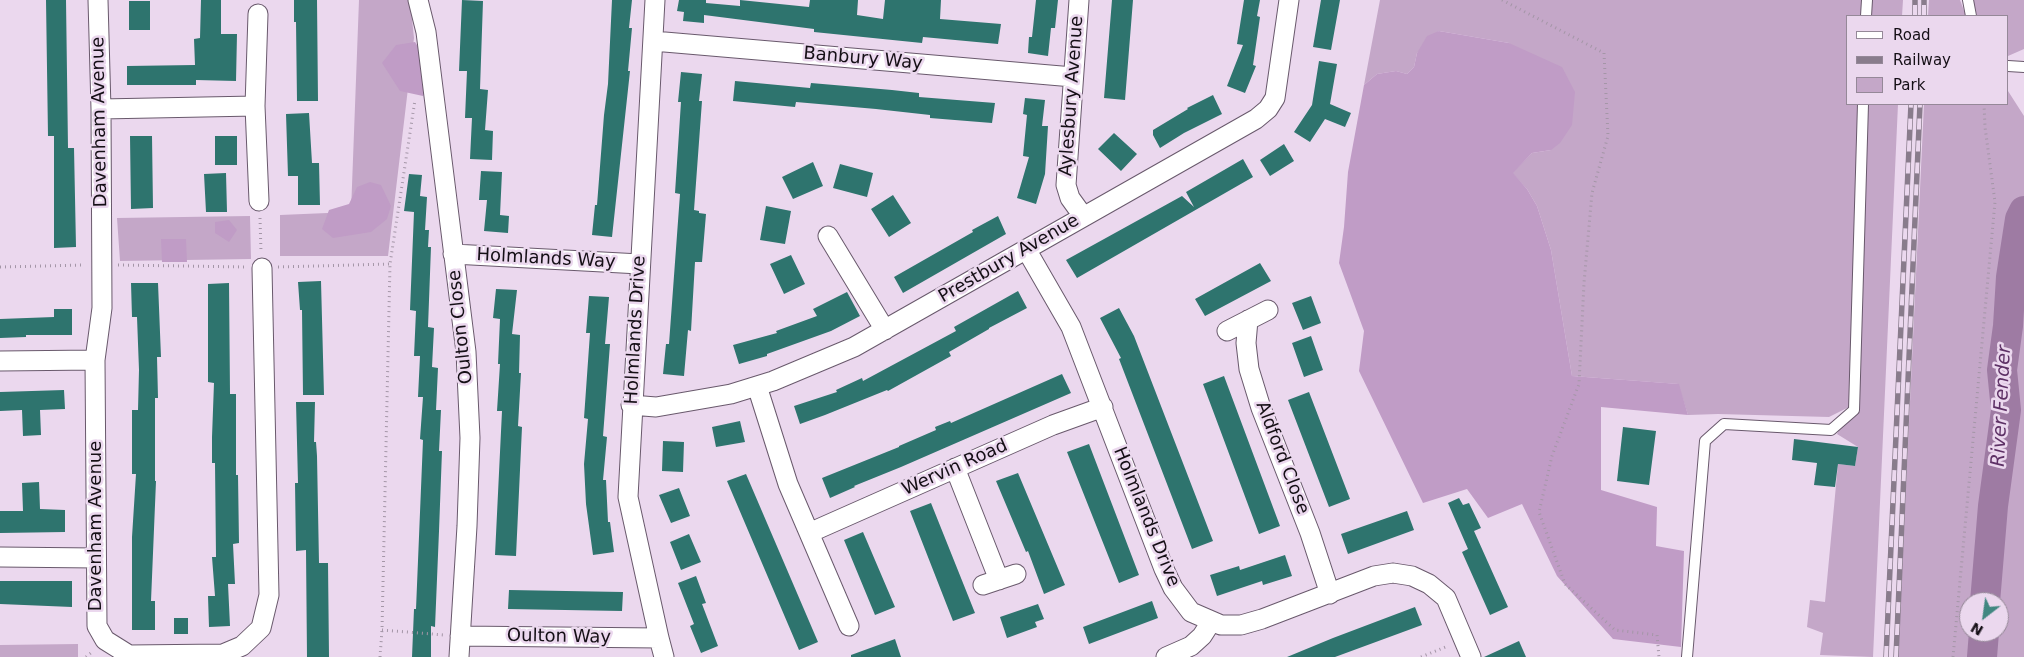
<!DOCTYPE html>
<html>
<head>
<meta charset="utf-8">
<style>
  body { margin:0 }
  #map { position:relative; width:2024px; height:657px; overflow:hidden; background:#ebd8ee; font-family:"DejaVu Sans",sans-serif }
  canvas { display:block }
  .legend { position:absolute; left:1846px; top:15px; width:162px; height:90px; box-sizing:border-box; background:#ebd8ee; border:1px solid #958898; margin:0; padding:6px 9px; list-style:none; font-size:15px; color:#150f16 }
  .legend li { display:flex; align-items:center; gap:10px; height:25px }
  .legend b { width:25px; border:1px solid #958898 }
  .north { position:absolute; left:1959px; top:592px; width:50px; height:50px; box-sizing:border-box; background:#ebd8ee; border:1px solid #958898; border-radius:50%; rotate:210deg; font-size:14px; font-weight:700; line-height:20px; text-align:center; color:#150f16 }
  .north::after { content:''; display:block; margin:auto; width:18px; height:22px; background:#418781; clip-path:polygon(50% 0,100% 100%,50% 72%,0 100%) }
</style>
</head>
<body>
<div id="map">
<canvas width="2024" height="657"></canvas>
<ul class="legend">
<li><b style="height:6px;background:#fff"></b>Road</li>
<li><b style="height:6px;background:#897c8c"></b>Railway</li>
<li><b style="height:14px;background:#c4a7c8"></b>Park</li>
</ul>
<div class="north">N</div>
</div>
<script>
const c = document.querySelector('canvas').getContext('2d');
c.lineJoin = 'round';
function paint(path, color) {
  c.fillStyle = color;
  c.fill(path, 'evenodd');
}
function toPath(rows) {
  const path = new Path2D();
  for (const r of rows) {
    path.moveTo(r[0], r[1]);
    for (let i = 2; i < r.length; i += 2) path.lineTo(r[i], r[i + 1]);
  }
  return path;
}
function strokePath(path, color, width, dash) {
  c.strokeStyle = color;
  c.lineWidth = width;
  c.lineCap = dash ? 'butt' : 'round';
  c.setLineDash(dash || []);
  c.stroke(path);
}
function write(font, color, halo, rows, align = 'center') {
  c.font = font + ' "DejaVu Sans",sans-serif';
  c.lineWidth = 5;
  c.setLineDash([]);
  c.textBaseline = 'middle';
  c.strokeStyle = halo;
  c.fillStyle = color;
  for (const [text, x, y, turn = 0] of rows) {
    c.save();
    c.translate(x, y);
    c.rotate((+turn || 0) * Math.PI / 180);
    c.textAlign = isNaN(turn) ? turn : align;
    if (halo) c.strokeText(text, 0, 0);
    c.fillText(text, 0, 0);
    c.restore();
  }
}
paint(toPath([
  [359,0,410,0,414,38,388,256,280,256,280,215,351,212],
  [1380,0,1863,0,1862,16,1848,16,1848,104,1898,104,1873,657,1820,655,1823,633,1807,627,1810,600,1825,602,1838,464,1855,466,1858,447,1837,434,1849,407,1829,417,1718,414,1688,415,1678,384,1572,376,1551,250,1537,206,1527,189,1512,173,1532,153,1551,150,1509,43,1439,31,1417,53,1414,67,1407,74,1396,71,1377,74,1364,85],
  [1869,0,1903,0,1902,16,1865,16],
  [1929,0,1960,0,1966,16,1928,16],
  [1973,0,2024,0,2024,49,2008,56,2008,16,1977,16],
  [2008,91,2024,116,2024,657,1898,657,1924,104,2008,104],
  [1969,602,1999,602,1999,632,1969,632],
  [250,216,251,259,120,261,117,218],
  [78,644,78,657,0,657,0,645]
]), '#c4a7c8');
paint(toPath([
  [1439,31,1509,43,1562,67,1575,92,1572,125,1560,143,1551,150,1532,153,1513,173,1527,189,1537,206,1551,250,1572,376,1679,384,1688,415,1601,407,1601,490,1657,507,1656,546,1684,551,1681,647,1613,639,1557,576,1522,504,1488,518,1467,489,1423,503,1359,371,1364,331,1339,263,1344,227,1348,172,1364,85,1377,74,1396,71,1407,74,1414,67,1417,53,1427,36],
  [415,42,426,59,429,83,423,96,400,91,382,63,396,45],
  [370,182,381,185,391,206,387,219,371,232,333,238,322,229,329,210,349,204,357,187],
  [229,220,237,230,229,242,215,233,215,222],
  [161,239,186,239,187,262,162,262]
]), '#c09cc6');
strokePath(toPath([
  [1985,602,1993,506,2006,410,2002,370,2008,326,2011,277,2020,219,2024,211],
  [1982,657,1984,632]
]), '#9e7ba3', 30);
paint(toPath([
  [46,0,66,0,68,148,74,148,76,247,54,248,54,136,48,136],
  [201,0,221,0,221,34,237,34,236,81,196,80,196,85,127,85,127,66,195,65,194,39,200,38],
  [294,0,317,0,318,101,297,101,296,22,294,22],
  [462,0,483,1,480,89,488,90,485,130,493,131,492,160,470,159,472,118,465,118,467,71,459,71],
  [612,0,632,0,629,28,632,28,628,71,630,71,612,237,592,235,595,205,597,205,604,115,608,84],
  [679,0,706,0,706,3,740,6,740,0,809,7,810,0,858,0,857,15,883,19,885,0,941,0,940,19,1001,24,998,44,923,37,922,43,814,32,814,29,704,15,704,23,683,21,684,12,677,11],
  [1036,0,1058,0,1055,28,1051,28,1048,56,1028,53,1029,37,1032,37],
  [1112,0,1133,0,1125,100,1104,98],
  [1244,0,1260,0,1257,16,1260,17,1253,65,1256,66,1245,93,1227,86,1243,45,1237,44],
  [1321,0,1340,0,1331,50,1313,47],
  [129,1,150,1,150,30,129,30],
  [1319,61,1337,64,1330,104,1351,113,1345,127,1325,119,1310,142,1294,132,1312,105],
  [681,72,702,74,699,101,702,101,694,210,699,211,699,213,706,214,702,262,695,262,691,331,688,330,684,376,663,374,666,344,669,344,680,194,675,193,681,102,678,102],
  [735,81,810,88,811,83,892,90,919,93,919,97,995,103,992,123,930,118,930,115,876,109,796,102,795,107,733,101],
  [1213,95,1222,114,1184,133,1160,148,1153,135,1153,130,1188,109,1187,108],
  [1025,98,1045,100,1042,126,1048,126,1045,174,1036,204,1017,198,1029,157,1023,156,1027,115,1023,114],
  [309,113,312,163,319,163,320,205,298,205,298,176,288,176,286,114],
  [1114,133,1137,154,1121,171,1098,149],
  [130,136,152,136,153,208,131,209],
  [215,136,237,136,237,165,215,165],
  [1284,144,1294,161,1270,176,1260,160],
  [1243,159,1253,177,1077,278,1066,260,1182,196,1194,207,1186,192],
  [813,162,823,186,793,199,782,177],
  [840,164,873,173,867,197,833,188],
  [481,171,502,172,500,215,509,216,508,233,484,231,487,200,479,200],
  [226,173,227,212,206,212,204,174],
  [409,174,422,175,420,196,427,197,425,230,429,230,428,247,431,247,428,327,434,328,432,367,438,368,436,410,441,410,439,451,442,451,439,531,435,627,431,626,431,657,412,657,414,609,416,609,423,440,420,439,423,397,418,397,420,356,414,356,416,311,410,310,414,212,404,211],
  [893,195,911,223,889,237,871,209],
  [766,206,791,211,785,244,760,240],
  [998,216,1006,234,903,293,894,277,973,232,972,230],
  [791,255,805,284,784,294,770,264],
  [1260,263,1271,281,1205,316,1195,299],
  [321,281,324,395,303,395,302,310,300,310,298,282],
  [131,283,158,283,161,357,157,357,158,398,155,398,155,481,156,481,151,601,155,601,155,630,132,630,132,537,136,474,132,474,132,410,138,410,139,370,137,317,132,317],
  [229,283,230,394,236,394,236,475,238,475,239,543,233,544,235,584,228,584,230,626,209,627,208,596,215,596,212,557,216,557,215,463,212,463,212,437,214,383,208,382,208,284],
  [496,289,517,290,512,334,520,335,519,373,521,373,518,426,522,427,516,556,495,555,502,411,497,411,500,364,498,364,500,319,493,318],
  [1018,291,1027,308,989,328,989,329,949,352,951,356,888,391,887,390,825,415,800,424,794,406,837,392,836,390,862,378,863,381,956,331,954,327],
  [847,292,860,316,831,331,767,354,767,356,739,364,733,345,777,333,776,331,817,316,813,309],
  [589,296,609,297,605,344,610,344,603,436,607,437,603,480,606,480,608,522,610,522,614,552,593,555,586,504,584,464,588,419,584,418,590,333,586,333],
  [1311,296,1321,323,1303,330,1292,303],
  [1119,308,1134,336,1213,541,1192,549,1119,359,1121,358,1100,318],
  [54,309,72,309,72,335,26,335,26,337,0,338,0,319,54,317],
  [1311,336,1323,370,1304,377,1292,343],
  [1062,374,1071,393,901,467,854,486,855,487,830,498,822,478,899,447,899,446,936,430,935,427,950,421,951,423],
  [1224,376,1280,526,1259,534,1203,384],
  [64,390,65,409,40,410,41,435,23,436,22,410,0,411,0,392],
  [1309,392,1350,499,1329,507,1288,400],
  [296,402,315,402,314,442,316,442,317,456,319,563,328,563,329,657,307,657,306,550,296,551,295,483,298,483],
  [740,421,745,442,716,447,712,427],
  [1623,427,1656,431,1649,485,1617,481],
  [1794,439,1858,447,1855,466,1838,464,1835,487,1814,485,1817,463,1792,460],
  [663,441,684,442,683,472,662,471],
  [1089,444,1139,575,1119,583,1067,452],
  [1018,473,1065,585,1044,594,1028,551,1026,552,996,481],
  [746,474,818,642,799,650,727,481],
  [39,482,40,509,65,510,65,532,0,533,0,511,23,511,22,483],
  [679,488,690,516,671,523,659,495],
  [1459,498,1463,505,1469,503,1481,528,1474,531,1508,607,1490,615,1462,552,1468,549,1448,503],
  [931,503,975,613,953,621,910,511],
  [1407,511,1414,530,1348,554,1341,534],
  [863,532,895,607,875,615,844,540],
  [689,534,701,562,681,570,670,542],
  [1285,555,1292,576,1263,585,1262,581,1217,596,1210,575,1239,566,1240,570],
  [696,576,706,603,702,604,718,646,701,653,690,626,694,624,678,583],
  [0,581,72,581,72,607,0,604],
  [509,590,623,592,622,611,508,609],
  [1152,601,1158,618,1089,644,1083,627],
  [1038,604,1044,619,1035,622,1037,627,1007,638,1000,617],
  [1415,607,1422,625,1335,657,1287,657,1333,638],
  [174,618,188,618,188,634,174,634],
  [895,639,901,657,851,657,851,655],
  [1519,641,1526,657,1484,657]
]), '#2e746e');
const service = toPath([
  [1968,0,1971,16],
  [1866,16,1867,0],
  [2008,66,2024,67],
  [1687,657,1705,441,1724,424,1831,430,1854,410,1863,104]
]);
const minor = toPath([
  [98,0,101,109,102,308,95,360,97,626,105,640,129,655,223,654,242,646,261,628,269,595,262,268],
  [418,0,426,32,466,352,470,438,467,526,459,657],
  [655,0,628,497,659,638,664,657],
  [1079,0,1066,185,1070,198,1083,216],
  [258,14,255,106,259,201],
  [653,41,1073,77],
  [101,109,255,106],
  [828,236,885,330],
  [1026,249,1071,327,1164,569,1173,588,1191,612,1221,625,1241,625,1262,619,1374,576,1393,573,1412,576,1429,584,1446,598,1471,657],
  [453,254,640,264],
  [1248,320,1246,343,1249,369,1261,408,1310,533,1330,594],
  [1227,331,1268,310],
  [0,361,95,360],
  [757,386,788,484,849,626],
  [631,405,656,407,731,394,773,381,854,347,1256,119,1268,109,1275,98,1289,0],
  [955,468,999,580],
  [809,533,1053,425,1103,407],
  [0,557,96,558],
  [983,585,1016,574],
  [460,636,659,638],
  [1166,657,1191,646,1202,636,1211,622]
]);
strokePath(service, '#69596c', 12);
strokePath(minor, '#69596c', 21);
strokePath(toPath([
  [1502,0,1604,53,1608,136,1592,193,1584,283,1579,384,1552,456,1539,512,1565,584,1615,630,1657,635,1659,657],
  [260,218,261,252],
  [118,265,247,267],
  [0,267,84,265],
  [278,267,390,264],
  [382,630,444,635],
  [86,657,93,651],
  [380,657,382,630,390,264,415,100],
  [1421,657,1448,646],
  [1953,657,1995,202,1985,127,1984,104]
]), '#a496a7', 3, [1, 4]);
strokePath(service, '#fff', 10);
strokePath(minor, '#fff', 19);
const rail = toPath([
  [1915,16,1915,0],
  [1924,16,1924,0],
  [1886,657,1911,104],
  [1896,657,1920,104]
]);
strokePath(rail, '#897c8c', 5.5);
strokePath(rail, '#ebd8ee', 4, [11]);
write('18px', '#150f16', '#ebd8ee', [
  ["Banbury Way",863,59,5],
  ["Aylesbury Avenue",1072,96,-86],
  ["Davenham Avenue",100,122,-91],
  ["Holmlands Way",546,259,3],
  ["Prestbury Avenue",1009,259,-30],
  ["Oulton Close",461,327,-96],
  ["Holmlands Drive",636,330,-87],
  ["Aldford Close",1282,458,69],
  ["Wervin Road",955,468,-24],
  ["Holmlands Drive",1146,517,68],
  ["Davenham Avenue",96,526,-90],
  ["Oulton Way",559,637,1]
]);
write('italic 19px', '#5d3065', '#ebd8ee', [
  ["River Fender",2002,406,-87]
]);
</script>
</body>
</html>
